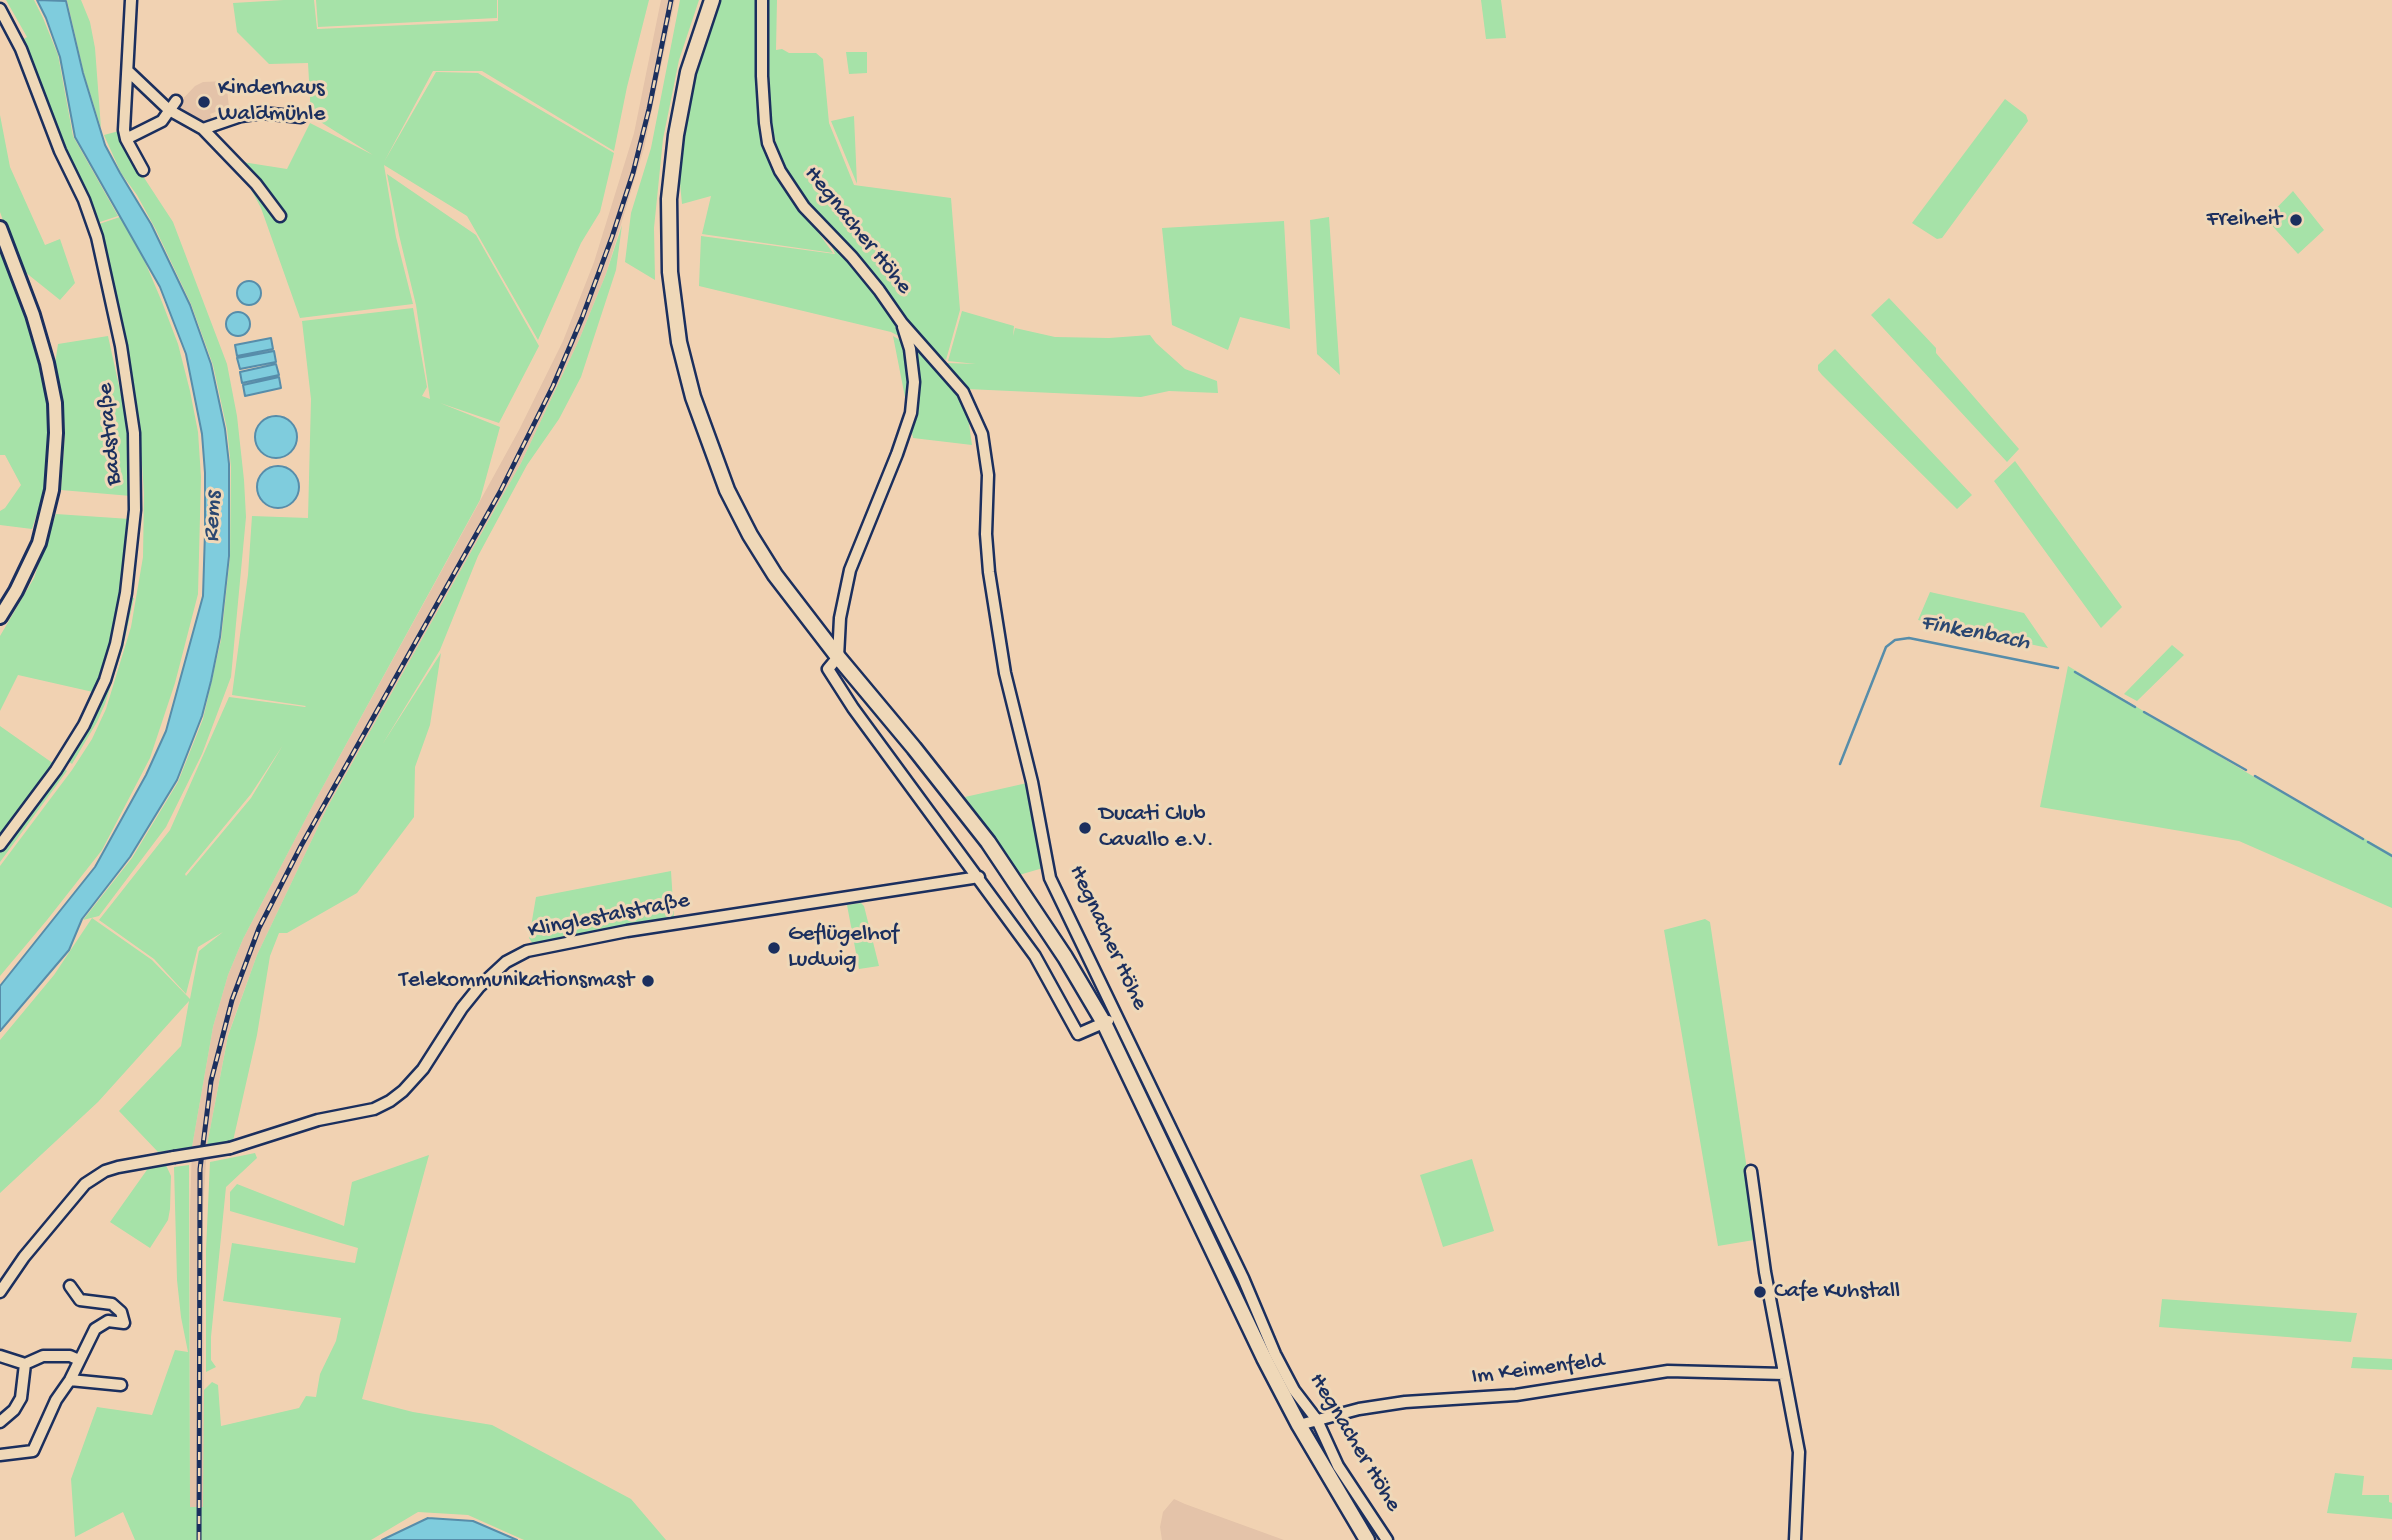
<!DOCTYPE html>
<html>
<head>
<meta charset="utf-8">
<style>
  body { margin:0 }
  canvas { display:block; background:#f1d2b2 }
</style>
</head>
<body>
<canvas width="2392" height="1540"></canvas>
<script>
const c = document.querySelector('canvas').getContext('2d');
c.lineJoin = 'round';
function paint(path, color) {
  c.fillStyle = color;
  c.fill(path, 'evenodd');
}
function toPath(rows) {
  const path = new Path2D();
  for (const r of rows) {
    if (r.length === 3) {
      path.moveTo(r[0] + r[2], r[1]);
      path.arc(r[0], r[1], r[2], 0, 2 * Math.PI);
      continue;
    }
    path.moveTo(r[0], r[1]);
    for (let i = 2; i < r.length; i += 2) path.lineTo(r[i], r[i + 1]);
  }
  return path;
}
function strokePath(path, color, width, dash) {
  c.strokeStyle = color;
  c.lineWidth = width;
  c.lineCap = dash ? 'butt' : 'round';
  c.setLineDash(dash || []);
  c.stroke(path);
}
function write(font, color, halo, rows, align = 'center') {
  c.font = font + ' "Gochi Hand",sans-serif';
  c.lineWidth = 6;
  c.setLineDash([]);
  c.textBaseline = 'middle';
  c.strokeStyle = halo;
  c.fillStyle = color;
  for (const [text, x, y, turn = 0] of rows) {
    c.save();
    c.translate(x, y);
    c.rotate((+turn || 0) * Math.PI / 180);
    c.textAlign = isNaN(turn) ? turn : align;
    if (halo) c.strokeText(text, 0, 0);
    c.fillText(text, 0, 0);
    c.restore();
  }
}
paint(toPath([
  [661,0,675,0,644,148,606,274,579,340,521,463,327,808,257,955,228,1035,207,1145,203,1211,204,1507,190,1507,190,1211,192,1147,213,1027,228,975,243,939,315,801,519,430,563,341,594,262,634,133],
  [226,81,229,107,210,114,213,121,198,122,186,115,177,105,195,86,203,82],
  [1174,1499,1185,1504,1284,1540,1162,1540,1160,1527,1163,1512]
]), '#e4c3a9');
paint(toPath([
  [6,0,34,0,43,18,58,55,73,136,118,216,94,224,62,151,36,82,22,40,27,37],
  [67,0,81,0,90,22,95,48,101,128,84,74],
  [284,0,314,0,317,29,498,21,498,0,649,0,627,87,614,151,482,71,433,71,384,162,436,72,478,73,614,153,600,212,581,243,538,340,467,216,384,165,396,237,413,304,300,318,261,208,236,161,287,169,310,123,373,155,311,116,308,63,269,64,237,32,233,3],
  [316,0,497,0,497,18,318,27],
  [680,0,699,0,679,60,663,139,654,228,655,280,625,262,631,213,651,148],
  [719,0,757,0,758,100,765,145,776,174,833,253,702,234,711,196,682,204,679,173,685,117,701,51],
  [767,0,777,0,776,50,782,49,789,53,816,53,823,59,829,123,854,185,951,198,960,310,946,360,891,332,699,286,701,236,835,254,820,218,782,166,767,108,765,49],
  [1481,0,1501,0,1506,38,1486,39],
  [846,52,867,52,867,73,849,74],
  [2005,99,2026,115,2028,121,1942,238,1937,239,1912,223],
  [0,115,10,167,45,245,60,239,75,283,60,300,20,268,0,212],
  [854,116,857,184,831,121],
  [119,131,122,144,173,222,227,364,237,416,244,480,246,517,231,677,202,754,166,827,99,916,83,920,132,858,178,782,203,719,221,640,230,557,231,467,227,429,213,365,191,304,156,230,137,195,121,173,104,135],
  [387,174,476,235,539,346,499,423,440,403,500,427,480,500,315,801,243,939,228,975,213,1027,192,1147,158,1152,119,1111,181,1046,189,1001,98,1102,0,1193,0,1040,54,975,92,918,152,960,190,999,199,951,223,932,198,947,186,994,154,959,99,920,170,830,229,697,305,707,306,706,232,695,248,575,252,516,308,518,311,399,302,321,413,308,427,387,422,396,430,399,416,305,399,235],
  [283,745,251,798,186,876,185,874,251,794],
  [2293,191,2324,230,2298,254,2266,219],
  [120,217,142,255,162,302,178,344,190,391,198,432,201,477,198,594,175,683,150,758,102,850,47,920,0,976,0,866,72,770,92,739,106,709,131,627,143,557,144,494,142,464,123,341,99,224],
  [1329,217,1340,375,1317,354,1310,220],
  [1284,221,1290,329,1240,317,1228,350,1172,325,1162,228],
  [622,225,616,270,581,377,559,419,527,465,478,556,440,650,382,745,441,653,430,725,415,767,414,817,357,893,287,933,279,933,270,956,257,1035,233,1141,207,1145,228,1036,257,955,327,808,521,463,579,340,606,274],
  [0,249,28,319,47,388,50,410,50,457,44,501,38,510,32,529,0,525,0,511,5,508,21,485,5,455,0,455],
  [1889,298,1936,348,1936,353,2019,449,2007,462,1871,315],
  [962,311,1014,326,1013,336,1015,328,1055,337,1109,338,1150,335,1156,343,1185,369,1217,381,1218,393,1169,391,1141,397,967,389,947,363,976,364,948,361],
  [108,336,130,436,131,496,61,490,65,434,62,394,55,364,58,344],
  [893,336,924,354,966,403,972,445,913,438],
  [1835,349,1972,495,1957,509,1822,375,1818,370,1818,365],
  [2015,461,2122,607,2101,628,1994,481],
  [56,514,130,519,126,579,114,639,93,692,18,675,0,711,0,636,34,578],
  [1930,592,2024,613,2048,648,1918,620],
  [130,597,134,598,123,647,105,704,97,722,72,764,67,760,89,726,105,691],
  [2172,645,2184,655,2137,701,2124,694],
  [2068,666,2251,775,2392,854,2392,908,2239,841,2040,807],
  [0,726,54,764,0,837],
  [63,767,67,771,0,862,0,852],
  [1027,783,1043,868,1019,875,965,797],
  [671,871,674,919,671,923,533,944,529,938,536,897],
  [861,903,864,906,879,966,859,969,847,905],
  [1705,919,1710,922,1728,1042,1759,1250,1757,1251,1754,1240,1718,1246,1664,930],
  [255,1153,257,1158,226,1187,211,1337,211,1360,216,1367,206,1372,206,1250,210,1162],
  [429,1155,362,1399,413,1412,492,1425,631,1499,666,1540,524,1540,468,1515,418,1512,371,1540,135,1540,123,1512,75,1537,71,1479,97,1407,152,1415,175,1350,188,1352,181,1317,177,1280,174,1167,189,1165,190,1507,203,1507,204,1390,212,1382,218,1385,221,1426,299,1408,306,1396,316,1397,320,1374,336,1341,341,1318,223,1301,232,1243,355,1263,358,1248,230,1211,230,1192,237,1184,344,1226,352,1182],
  [1472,1159,1494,1231,1443,1247,1420,1175],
  [165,1163,171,1176,170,1209,168,1220,150,1248,110,1222,149,1167],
  [2162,1299,2356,1313,2357,1313,2351,1342,2159,1327],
  [2353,1357,2392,1359,2392,1370,2351,1368],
  [2335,1473,2364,1476,2362,1495,2389,1495,2389,1502,2392,1503,2392,1519,2327,1513]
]), '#a6e2a8');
const water = toPath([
  [37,0,66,1,83,73,105,145,120,173,151,224,190,305,211,364,225,429,229,464,229,556,220,637,211,681,202,716,177,780,130,857,82,919,69,950,0,1031,0,986,95,867,146,775,166,731,203,596,205,532,205,473,202,434,186,354,160,287,75,137,60,57,46,18,37,0],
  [249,293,12],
  [238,324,12],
  [271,338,273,349,237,356,235,345,271,338],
  [274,351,276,362,240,369,237,358,274,351],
  [276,364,279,375,242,383,240,372,276,364],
  [279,377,281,388,245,396,243,385,279,377],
  [276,437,21],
  [278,487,21],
  [428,1518,473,1521,517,1540,382,1540,428,1518]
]);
paint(water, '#7fccdd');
strokePath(water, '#578daa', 2);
strokePath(toPath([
  [2075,672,2135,707],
  [2144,712,2246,770],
  [1840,764,1886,647,1895,640,1909,638,2058,668],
  [2255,776,2363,839],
  [2368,842,2392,856]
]), '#578daa', 2.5);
const minor = toPath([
  [131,0,124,130,126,139,143,170],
  [762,0,762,76,765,123,768,143,780,171,804,207,852,257,879,290,902,323,963,392,982,434,988,475,986,534,989,572,1005,673,1032,782,1050,878,1243,1278,1275,1354,1294,1390,1317,1420,1338,1466,1387,1540],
  [0,9,21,49,60,151,84,200,97,237,121,346,134,433,135,510,126,593,116,644,105,680,84,725,56,770,0,845],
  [128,71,169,110,203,129,256,184,280,216],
  [203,129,241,116,262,113,301,117],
  [126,139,162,121,176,101],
  [903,327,910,349,914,382,911,413,897,454,850,570,840,618,838,657,828,669,853,708,1035,956,1078,1034,1108,1021],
  [230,1148,318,1120,374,1109,390,1101,403,1091,423,1069,462,1008,479,987,506,962,527,951,627,931,979,877],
  [1751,1171,1765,1272,1799,1452,1795,1540],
  [0,1292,24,1257,85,1184,105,1171,118,1167,174,1157],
  [0,1356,25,1364],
  [70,1380,121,1385],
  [0,1422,14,1410,21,1398,25,1364,43,1356,70,1356,79,1360],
  [1299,1425,1359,1409,1405,1402,1516,1395,1668,1371,1784,1374],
  [0,1455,33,1451,56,1400,70,1380,95,1329,108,1321,124,1323,121,1312,112,1304,80,1300,70,1286]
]);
const tertiary = toPath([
  [0,228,33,315,47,363,55,403,56,433,52,490,39,543,16,591,0,617]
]);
const secondary = toPath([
  [712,0,688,72,676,135,669,199,670,272,679,342,693,397,727,490,750,535,775,575,838,657,914,748,988,842,1065,957,1104,1023,1264,1358,1299,1425,1367,1540]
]);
strokePath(minor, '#1b2f5e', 15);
strokePath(tertiary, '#1b2f5e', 18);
strokePath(secondary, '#1b2f5e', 19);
strokePath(minor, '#efd8b8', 10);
strokePath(tertiary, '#efd8b8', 12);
strokePath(secondary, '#efd8b8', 14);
const rail = toPath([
  [199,1540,200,1169,211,1081,232,1000,259,928,301,846,500,492,553,386,582,318,612,237,633,173,649,109,671,0]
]);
strokePath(rail, '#1b2f5e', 5);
strokePath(rail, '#efd8b8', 2.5, [8]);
const minorBridge = toPath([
  [174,1157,230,1148]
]);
strokePath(minorBridge, '#1b2f5e', 15, []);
strokePath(minorBridge, '#efd8b8', 10);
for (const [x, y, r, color] of [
  [204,102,7,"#1b2f5e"],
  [2296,220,7,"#1b2f5e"],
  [1085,828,7,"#1b2f5e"],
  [774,948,7,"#1b2f5e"],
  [648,981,7,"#1b2f5e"],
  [1760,1292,7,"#1b2f5e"]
]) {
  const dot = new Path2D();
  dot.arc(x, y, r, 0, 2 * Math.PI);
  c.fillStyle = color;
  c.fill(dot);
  strokePath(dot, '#efd8b8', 2.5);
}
write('23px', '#1b2f5e', '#efd8b8', [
  ["Kinderhaus",218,89],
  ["Waldmühle",218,115],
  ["Freiheit",2282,220,"right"],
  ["Ducati Club",1099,815],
  ["Cavallo e.V.",1099,841],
  ["Geflügelhof",788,935],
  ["Ludwig",788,961],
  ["Telekommunikationsmast",634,981,"right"],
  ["Cafe Kuhstall",1774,1292]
], 'left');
write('23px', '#1b2f5e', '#efd8b8', [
  ["Hegnacher Höhe",857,231,51],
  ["Badstraße",111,434,-95],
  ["Klinglestalstraße",609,917,-11],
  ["Hegnacher Höhe",1107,938,65],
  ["Im Keimenfeld",1538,1370,-7],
  ["Hegnacher Höhe",1354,1443,59]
]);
write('italic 24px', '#2a4771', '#efd8b8', [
  ["Rems",214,517,-88],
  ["Finkenbach",1975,634,11]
]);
</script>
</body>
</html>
